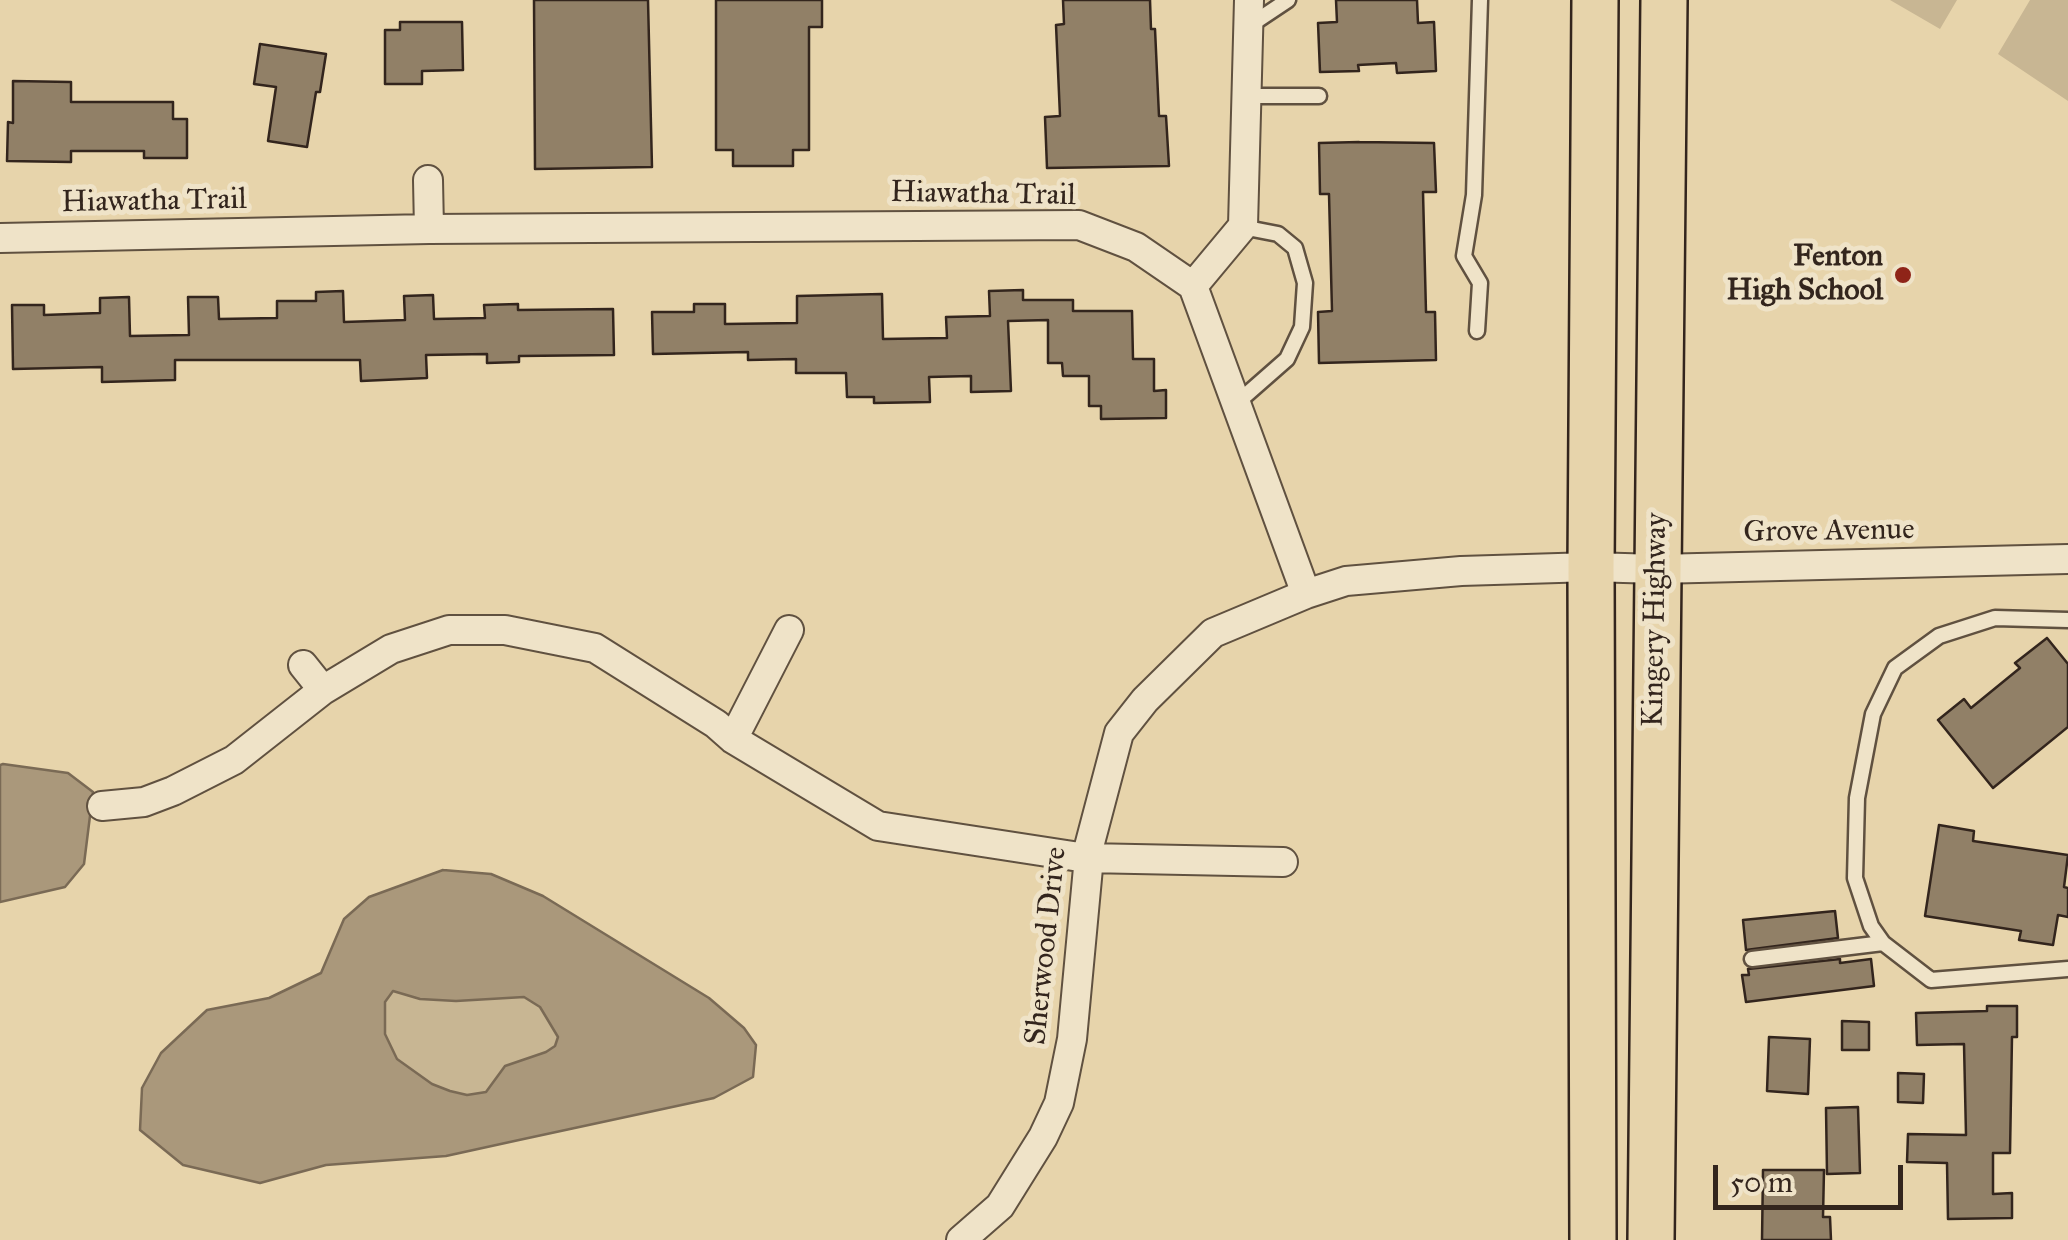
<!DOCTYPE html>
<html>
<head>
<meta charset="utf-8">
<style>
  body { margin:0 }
  #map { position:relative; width:2068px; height:1240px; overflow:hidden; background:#e7d4ab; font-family:"IM FELL Great Primer",serif }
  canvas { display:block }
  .scale { position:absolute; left:1713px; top:1165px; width:190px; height:45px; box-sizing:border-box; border:5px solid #33251d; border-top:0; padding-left:12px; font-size:30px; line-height:35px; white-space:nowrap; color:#33251d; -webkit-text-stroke:8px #efe3c8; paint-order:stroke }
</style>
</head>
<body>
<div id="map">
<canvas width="2068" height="1240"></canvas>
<div class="scale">50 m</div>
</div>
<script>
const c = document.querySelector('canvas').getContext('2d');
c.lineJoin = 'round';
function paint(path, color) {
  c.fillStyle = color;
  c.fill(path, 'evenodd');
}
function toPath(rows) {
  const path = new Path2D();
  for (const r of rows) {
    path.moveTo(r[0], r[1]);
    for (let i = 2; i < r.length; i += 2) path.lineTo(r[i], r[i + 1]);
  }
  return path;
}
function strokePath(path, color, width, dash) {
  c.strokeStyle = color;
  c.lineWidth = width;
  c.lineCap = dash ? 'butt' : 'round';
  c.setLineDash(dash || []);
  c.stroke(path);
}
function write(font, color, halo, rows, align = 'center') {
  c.font = font + ' "IM FELL Great Primer",serif';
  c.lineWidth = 10;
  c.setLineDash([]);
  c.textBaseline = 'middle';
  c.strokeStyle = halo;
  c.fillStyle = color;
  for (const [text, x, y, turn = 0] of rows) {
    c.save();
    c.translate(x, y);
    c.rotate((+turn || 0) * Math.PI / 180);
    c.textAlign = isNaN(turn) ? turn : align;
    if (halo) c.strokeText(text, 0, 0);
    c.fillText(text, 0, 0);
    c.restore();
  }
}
paint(toPath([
  [1890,0,1957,0,1940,29],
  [2030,0,2068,0,2068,101,1998,54],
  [393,991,420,999,456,1001,524,997,540,1007,558,1037,555,1046,546,1052,505,1066,486,1092,467,1095,450,1091,432,1084,397,1059,385,1034,385,1002]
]), '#c8b693');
const water = toPath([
  [3,764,68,773,93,792,84,864,65,887,0,902,0,765,3,764],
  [443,870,491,874,543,896,709,998,744,1028,756,1045,753,1077,714,1098,519,1140,446,1156,326,1165,260,1183,183,1165,140,1130,142,1088,161,1053,207,1010,269,998,321,973,344,919,369,897,443,870],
  [393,991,420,999,456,1001,524,997,540,1007,558,1037,555,1046,546,1052,505,1066,486,1092,467,1095,450,1091,432,1084,397,1059,385,1034,385,1002,393,991]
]);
paint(water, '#aa987b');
strokePath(water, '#7a6a55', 2.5);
const building = toPath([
  [534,0,648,0,652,167,535,169,534,0],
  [716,0,822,0,822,27,809,27,809,150,793,150,793,166,733,166,733,150,716,150,716,0],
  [1063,0,1150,0,1151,29,1155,29,1159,116,1166,116,1169,166,1047,168,1045,117,1060,116,1056,25,1064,24,1063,0],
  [1336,0,1417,0,1418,23,1434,22,1436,71,1397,73,1396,63,1358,65,1359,71,1320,72,1318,23,1337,22,1336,0],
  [400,22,462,22,463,70,422,71,422,84,385,84,385,30,400,30,400,22],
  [260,44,326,54,320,92,316,92,307,147,268,141,276,87,254,84,260,44],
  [13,81,71,82,71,102,173,102,173,119,187,119,187,158,144,158,144,151,71,151,71,162,7,161,8,122,13,123,13,81],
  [1359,142,1434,143,1436,192,1423,192,1426,312,1435,312,1436,360,1319,363,1318,312,1332,311,1329,194,1320,194,1319,143,1359,142],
  [1023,290,1023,300,1073,300,1073,311,1132,311,1133,359,1154,359,1154,391,1166,390,1166,418,1101,419,1101,406,1089,406,1089,376,1063,376,1062,363,1048,363,1048,320,1008,321,1011,391,971,392,971,376,929,377,930,402,874,403,874,397,847,397,846,373,796,373,796,359,748,360,748,352,653,354,652,312,694,312,694,304,725,304,725,324,797,323,797,296,882,294,883,339,947,338,946,317,990,316,989,291,1023,290],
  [343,291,344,322,405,320,404,296,433,295,434,319,485,318,484,305,518,304,518,310,613,309,614,355,519,356,519,362,487,363,487,354,426,355,427,378,361,381,360,360,175,360,175,380,102,382,102,367,13,369,12,305,44,305,44,315,100,313,100,298,129,297,130,336,189,335,188,297,218,297,219,319,277,318,277,301,316,301,316,292,343,291],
  [2047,638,2068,664,2068,727,1993,788,1938,720,1964,699,1971,708,2020,668,2015,663,2047,638],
  [1939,825,1974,831,1973,841,2068,855,2064,887,2068,888,2068,917,2058,915,2053,945,2019,940,2021,931,1925,916,1939,825],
  [1835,911,1838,938,1746,950,1743,920,1835,911],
  [1840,959,1840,963,1871,959,1874,986,1746,1002,1742,975,1749,975,1748,969,1840,959],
  [1987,1006,2017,1006,2017,1037,2012,1037,2010,1153,1993,1153,1993,1194,2012,1193,2012,1218,1948,1219,1947,1163,1907,1162,1908,1134,1966,1135,1964,1044,1917,1045,1916,1013,1987,1011,1987,1006],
  [1842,1021,1869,1022,1869,1050,1842,1050,1842,1021],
  [1769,1037,1810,1039,1808,1094,1767,1091,1769,1037],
  [1898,1073,1924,1074,1923,1103,1898,1102,1898,1073],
  [1858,1107,1860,1173,1827,1174,1826,1108,1858,1107],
  [1763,1170,1824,1170,1823,1217,1830,1217,1831,1240,1762,1240,1763,1170]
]);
paint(building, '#918067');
strokePath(building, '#33251d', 2.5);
const service = toPath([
  [1249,26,1288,0],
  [1246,96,1319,96],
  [1477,331,1480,283,1464,256,1474,195,1480,0],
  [1238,402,1287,359,1302,327,1305,283,1295,248,1278,234,1242,227],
  [2068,620,1995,618,1939,636,1895,668,1873,714,1857,798,1855,878,1871,926,1883,943,1931,980,2068,969],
  [1752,959,1883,943]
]);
const minor = toPath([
  [428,180,429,229],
  [0,238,429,229,1079,225,1136,247,1193,286,1306,594],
  [1193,286,1243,226,1249,0],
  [303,665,323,690],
  [733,739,789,630],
  [102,806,144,802,173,791,234,760,323,690,391,649,449,630,505,630,595,648,716,724,733,739,878,826,1086,858],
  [1086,858,1119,733,1145,700,1213,633,1306,594,1346,581,1461,571,1591,567,1657,569,2068,559],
  [1086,858,1283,862],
  [961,1240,1000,1206,1043,1137,1059,1103,1072,1039,1089,857]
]);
const trunk = toPath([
  [1593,1240,1591,567,1595,0],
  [1651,1240,1664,0]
]);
strokePath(service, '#605140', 19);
strokePath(minor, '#605140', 32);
strokePath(trunk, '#33251d', 50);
strokePath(service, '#efe3c8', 14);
strokePath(minor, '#efe3c8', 28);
strokePath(trunk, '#e7d4ab', 45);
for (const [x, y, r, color] of [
  [1903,275,10,"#8f2418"]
]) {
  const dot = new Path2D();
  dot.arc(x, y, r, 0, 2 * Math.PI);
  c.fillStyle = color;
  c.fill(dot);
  strokePath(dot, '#efe3c8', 4);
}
write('30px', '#33251d', '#efe3c8', [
  ["Hiawatha Trail",983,195,1],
  ["Hiawatha Trail",154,202,-1],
  ["Grove Avenue",1829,532,-1],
  ["Kingery Highway",1656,620,-89],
  ["Sherwood Drive",1047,946,-84]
]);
write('bold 30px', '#33251d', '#efe3c8', [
  ["Fenton",1883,258],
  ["High School",1883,292]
], 'right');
</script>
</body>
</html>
